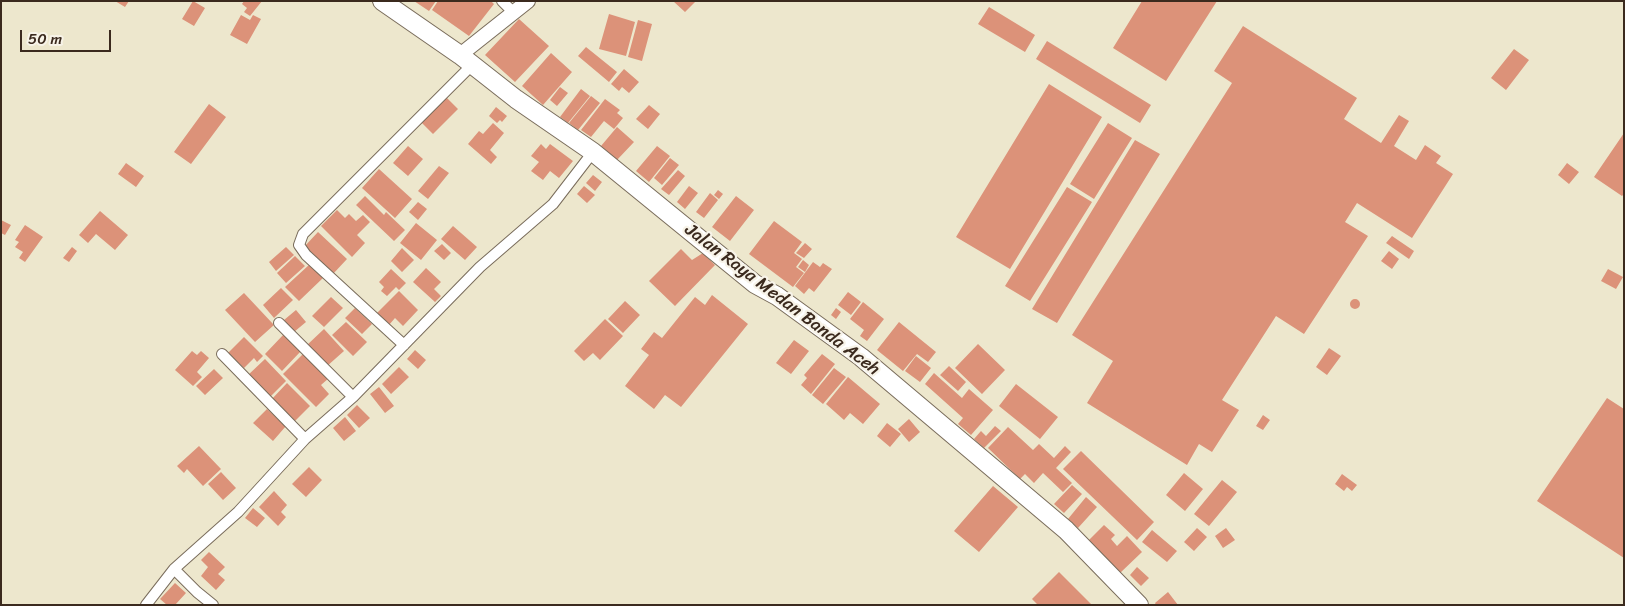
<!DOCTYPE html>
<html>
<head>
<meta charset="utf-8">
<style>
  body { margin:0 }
  #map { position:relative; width:1625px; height:606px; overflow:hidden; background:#ede7cd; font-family:Sriracha,sans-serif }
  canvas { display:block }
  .frame { position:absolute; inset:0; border:2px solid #3b2a1e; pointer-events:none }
  .scale { position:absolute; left:20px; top:30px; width:91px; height:22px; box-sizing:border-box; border:2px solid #3b2a1e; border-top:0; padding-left:6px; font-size:15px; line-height:18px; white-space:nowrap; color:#3b2a1e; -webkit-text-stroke:4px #f7f3e8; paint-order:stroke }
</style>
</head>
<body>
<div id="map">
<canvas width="1625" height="606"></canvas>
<div class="frame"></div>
<div class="scale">50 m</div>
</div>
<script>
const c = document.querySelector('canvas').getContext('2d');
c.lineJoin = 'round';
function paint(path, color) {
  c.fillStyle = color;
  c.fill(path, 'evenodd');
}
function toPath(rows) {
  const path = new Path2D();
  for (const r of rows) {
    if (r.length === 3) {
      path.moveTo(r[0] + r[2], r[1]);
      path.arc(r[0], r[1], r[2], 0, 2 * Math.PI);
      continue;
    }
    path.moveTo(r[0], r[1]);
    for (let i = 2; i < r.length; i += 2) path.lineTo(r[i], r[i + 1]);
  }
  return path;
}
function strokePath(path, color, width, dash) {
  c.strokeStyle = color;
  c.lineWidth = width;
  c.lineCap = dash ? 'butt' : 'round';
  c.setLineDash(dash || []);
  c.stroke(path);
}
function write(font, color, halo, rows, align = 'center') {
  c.font = font + ' Sriracha,sans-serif';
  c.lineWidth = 4.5;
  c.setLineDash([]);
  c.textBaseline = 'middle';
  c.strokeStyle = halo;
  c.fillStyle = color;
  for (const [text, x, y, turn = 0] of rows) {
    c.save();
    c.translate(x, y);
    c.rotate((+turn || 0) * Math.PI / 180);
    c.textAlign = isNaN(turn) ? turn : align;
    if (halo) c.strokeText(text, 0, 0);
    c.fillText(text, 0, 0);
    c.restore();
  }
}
paint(toPath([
  [115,1,129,1,125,7],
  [193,1,205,8,194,26,182,19],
  [244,1,262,1,250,16,244,12,247,8,242,4],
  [414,1,436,1,429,11],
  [438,1,491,1,494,4,469,36,432,10],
  [673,1,696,1,685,12],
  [1142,1,1217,1,1166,81,1113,48],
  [989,7,1035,35,1025,52,978,24],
  [609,14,635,22,626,56,599,49],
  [241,15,250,20,253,15,261,19,247,44,230,35],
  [519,19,549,46,515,82,485,55],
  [638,20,652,24,642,61,628,57],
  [1243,26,1357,98,1344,119,1381,143,1399,115,1409,121,1394,146,1416,160,1425,145,1441,156,1436,163,1453,174,1412,238,1357,203,1345,222,1368,236,1304,334,1276,316,1222,400,1239,410,1212,452,1199,444,1187,465,1087,403,1113,361,1072,335,1232,83,1214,71],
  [1047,41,1151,105,1140,123,1036,59],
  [586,47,617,72,609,82,578,56],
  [1514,49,1529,60,1506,90,1491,78],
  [551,53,572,72,543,105,522,86],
  [624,69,639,82,629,93,622,87,619,91,611,84],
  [1049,84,1102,117,1010,269,956,237],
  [560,87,568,93,557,106,550,100],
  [581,89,590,96,568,123,560,117],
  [591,96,600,103,578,130,569,123],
  [446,97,458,109,433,134,421,122],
  [605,99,620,110,617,113,623,118,614,129,604,121,591,137,581,130],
  [209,104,226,117,191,164,174,152],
  [649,105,660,114,648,129,636,119],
  [496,107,507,116,502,122,500,120,497,123,489,116],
  [493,123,504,133,490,150,497,157,491,164,468,144,479,131,483,134],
  [1108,123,1132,138,1094,199,1070,184],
  [617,127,634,142,617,160,601,146],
  [1624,133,1624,194,1622,196,1594,177],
  [1135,140,1160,154,1057,323,1032,309],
  [541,144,546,149,550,144,573,161,559,178,550,171,543,180,531,171,539,162,531,156],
  [408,146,423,159,408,176,393,163],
  [657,146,670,156,649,182,636,171],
  [670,158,679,165,662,185,654,178],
  [126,163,144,176,136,187,118,174],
  [1567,163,1579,172,1569,184,1558,175],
  [439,166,449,173,428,199,418,191],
  [379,169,412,199,395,218,362,188],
  [678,170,685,176,669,195,661,189],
  [593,175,602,182,595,191,586,183],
  [584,186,595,195,587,203,577,194],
  [689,186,698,193,685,209,677,202],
  [1067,187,1092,202,1030,301,1005,286],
  [718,190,723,194,719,199,714,195],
  [710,193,718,200,704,218,696,212],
  [365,196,384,215,386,212,405,230,394,241,356,205],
  [736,196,754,210,730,241,712,227],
  [418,202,427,209,418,220,409,212],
  [337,210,345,218,349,214,356,221,363,215,370,222,357,235,365,243,352,257,321,226],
  [100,211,128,235,115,250,96,234,88,243,79,235],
  [1,220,11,225,5,235,1,233],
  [774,221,802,242,794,253,802,259,796,267,804,273,793,287,749,254],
  [416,223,437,240,421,260,400,243],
  [25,225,43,237,25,262,19,258,23,252,15,247,19,242,15,240],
  [453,226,477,247,465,260,441,239],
  [318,232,347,259,333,274,304,247],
  [1392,236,1414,251,1409,259,1386,243],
  [805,243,812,249,804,258,796,253],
  [442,244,451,253,444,260,434,251],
  [72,247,77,251,69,262,63,258],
  [286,247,294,255,276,271,269,262],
  [402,248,414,260,402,272,391,261],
  [681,249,692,260,703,253,715,265,675,306,649,281],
  [1389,251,1399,259,1392,269,1381,261],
  [295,256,305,266,286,283,277,273],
  [803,260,809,265,805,272,798,267],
  [813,262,820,267,823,263,832,269,814,292,809,288,804,294,795,286],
  [310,264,323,278,299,301,285,287],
  [426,268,441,282,434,289,441,296,435,302,413,282],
  [391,269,406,283,399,290,396,287,387,296,381,291,384,287,379,282],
  [1608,269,1623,277,1616,289,1601,281],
  [281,288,293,300,274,318,263,305],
  [399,291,418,310,403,326,395,318,389,325,377,313],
  [848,292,861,302,851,315,838,305],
  [244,293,274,325,255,342,225,310],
  [712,295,748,324,681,407,665,395,654,409,625,386,649,355,641,349,654,332,662,338,695,297,705,305],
  [331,297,343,308,324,327,312,316],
  [1355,304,5],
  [625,301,640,315,623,333,608,319],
  [863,302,884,319,867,341,860,336,864,330,850,319],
  [355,308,372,324,362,334,345,318],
  [836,308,841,312,836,319,831,315],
  [296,310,306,322,294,332,284,320],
  [605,319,623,336,600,360,593,353,584,361,574,351],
  [346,322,367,342,353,356,332,335],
  [899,322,936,352,928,362,917,354,903,371,877,350],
  [324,329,344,351,326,367,306,346],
  [284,334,301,351,282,371,265,354],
  [244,337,263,356,257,362,254,358,244,368,228,353],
  [794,340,809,351,791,374,776,363],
  [978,344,1005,370,982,394,955,368],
  [1329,348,1341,356,1327,375,1316,367],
  [415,350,426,360,418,369,407,359],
  [192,351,197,355,201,351,209,358,197,372,202,377,193,386,175,370],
  [304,353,329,378,321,385,329,394,316,407,283,374],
  [822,354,835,364,811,394,801,385,807,378,804,375],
  [916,356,931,368,920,382,905,371],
  [265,359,286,381,269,398,247,376],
  [949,366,966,382,958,391,940,375],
  [399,367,409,377,391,394,382,384],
  [834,368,846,377,823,404,812,395],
  [214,369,223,378,205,395,196,386],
  [934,373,962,398,969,389,993,410,971,435,958,424,963,418,925,384],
  [848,377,880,404,863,424,850,413,844,420,826,404],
  [287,383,310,406,294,422,271,400],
  [1016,384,1058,417,1040,439,999,406],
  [379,387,394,406,385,413,370,394],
  [1607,398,1624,409,1624,558,1537,501],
  [357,405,370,418,359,428,347,415],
  [267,409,286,426,273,441,253,423],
  [1263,415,1270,420,1263,430,1256,426],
  [345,417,356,431,344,441,333,428],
  [909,419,920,432,909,442,898,429],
  [887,423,901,434,890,447,877,436],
  [995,426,1001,431,984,448,974,439,981,431,986,436],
  [1008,427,1033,450,1039,444,1054,458,1065,446,1071,452,1056,468,1072,483,1063,492,1043,473,1034,483,1025,474,1020,479,988,448],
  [199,446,221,469,203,486,187,469,184,473,177,466],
  [1081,451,1154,522,1137,540,1063,469],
  [309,467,322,480,306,497,292,484],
  [221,472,236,488,223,500,208,484],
  [1184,473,1203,489,1185,511,1166,495],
  [1342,474,1357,485,1352,491,1347,487,1344,491,1335,484],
  [1222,480,1237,492,1209,526,1194,514],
  [1072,485,1082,494,1064,513,1054,504],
  [993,486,1018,507,979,552,954,531],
  [274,491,287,505,281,512,286,517,278,526,259,507],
  [1086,497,1097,507,1078,528,1068,519],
  [253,508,265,518,257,527,245,518],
  [1104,525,1115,535,1111,539,1117,546,1127,536,1142,552,1119,574,1087,542],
  [1197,528,1207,537,1194,551,1184,542],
  [1226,528,1235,540,1223,548,1215,536],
  [1152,530,1177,551,1167,562,1142,542],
  [209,552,225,567,218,574,225,580,216,590,201,576,208,567,201,560],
  [1137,567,1149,578,1141,586,1130,575],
  [1059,572,1092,605,1038,605,1032,599],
  [175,583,186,593,175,605,167,605,160,599],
  [1168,592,1178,605,1156,605,1155,603]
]), '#dc9279');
const street = toPath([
  [502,1,514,13],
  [279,323,353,397],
  [404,345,306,255,299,245,303,234,472,65],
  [222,354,305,439],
  [174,569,197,592,213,605],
  [146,605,174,569,238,512,305,439,353,397,480,267,553,204,593,152]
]);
const secondary = toPath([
  [460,55,528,1]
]);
const highway = toPath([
  [382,1,460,55,516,99,593,152,755,284,777,296,861,357,1066,530,1139,605]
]);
strokePath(street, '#796c5b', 12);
strokePath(secondary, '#796c5b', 16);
strokePath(highway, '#796c5b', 20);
strokePath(street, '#fff', 10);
strokePath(secondary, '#fff', 14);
strokePath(highway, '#fff', 18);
write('18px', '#3b2a1e', '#f7f3e8', [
  ["Jalan Raya Medan Banda Aceh",782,300,37]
]);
</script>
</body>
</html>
